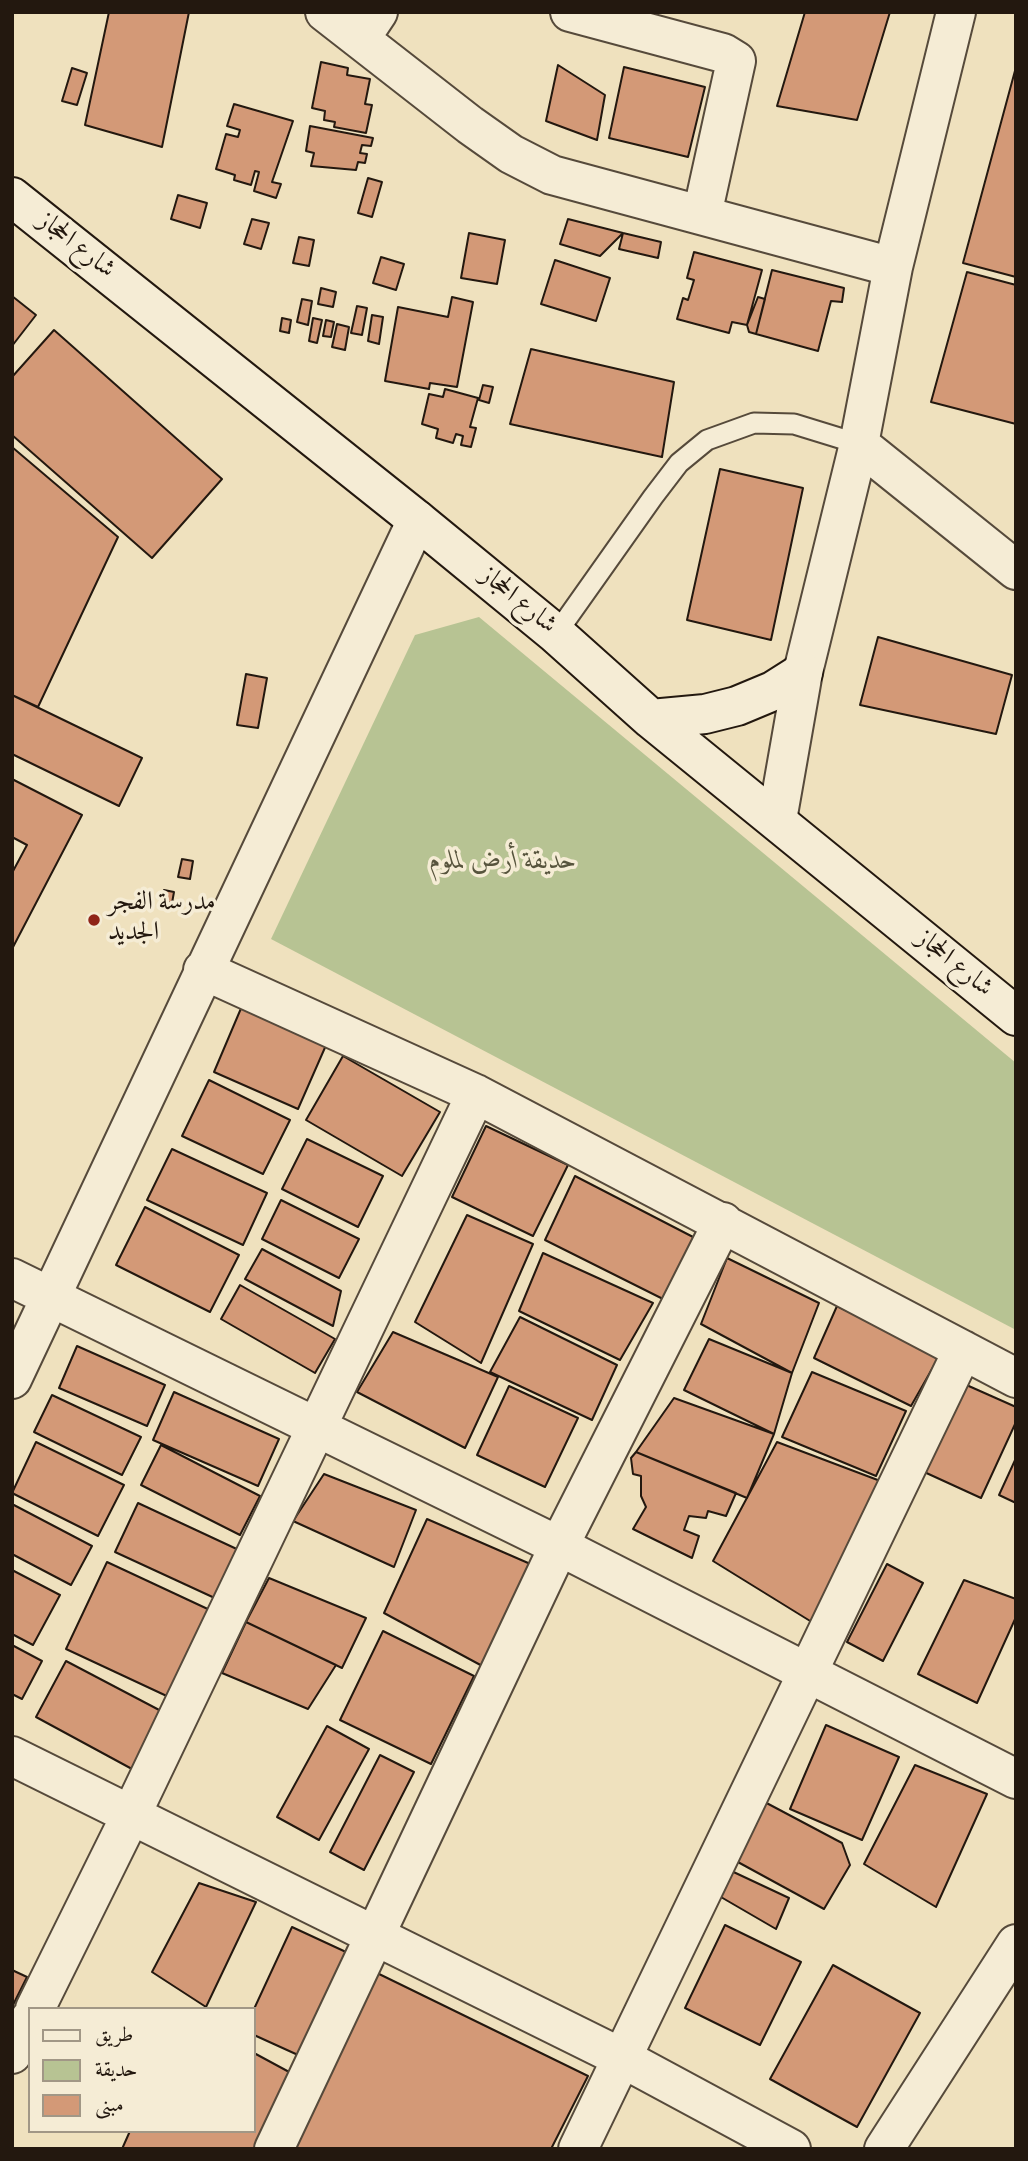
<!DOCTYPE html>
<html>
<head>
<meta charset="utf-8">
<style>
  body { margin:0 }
  #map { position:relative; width:1028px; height:2161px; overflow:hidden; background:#efe1be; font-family:"Sorts Mill Goudy",Amiri,serif }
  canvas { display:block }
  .frame { position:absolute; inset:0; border:14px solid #23180f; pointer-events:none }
  .legend { position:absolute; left:28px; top:2007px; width:228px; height:126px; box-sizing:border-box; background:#f5ecd5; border:2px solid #a19786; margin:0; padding:9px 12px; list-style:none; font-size:21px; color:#23180f }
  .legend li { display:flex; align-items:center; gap:14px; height:35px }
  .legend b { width:35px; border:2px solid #a19786 }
</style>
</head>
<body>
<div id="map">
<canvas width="1028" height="2161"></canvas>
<div class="frame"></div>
<ul class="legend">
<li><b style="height:9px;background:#f5ecd5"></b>طريق</li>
<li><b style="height:19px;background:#b7c393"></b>حديقة</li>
<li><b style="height:19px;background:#d39977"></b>مبنى</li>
</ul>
</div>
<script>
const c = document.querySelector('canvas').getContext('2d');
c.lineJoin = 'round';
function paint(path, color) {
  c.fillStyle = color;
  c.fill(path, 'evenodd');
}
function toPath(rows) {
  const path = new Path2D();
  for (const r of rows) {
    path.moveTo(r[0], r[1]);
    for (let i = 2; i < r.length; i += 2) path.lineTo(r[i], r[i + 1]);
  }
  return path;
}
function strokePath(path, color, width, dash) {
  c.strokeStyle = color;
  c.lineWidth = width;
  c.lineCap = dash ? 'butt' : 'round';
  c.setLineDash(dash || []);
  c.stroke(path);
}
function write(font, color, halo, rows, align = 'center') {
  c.font = font + ' "Sorts Mill Goudy",Amiri,serif';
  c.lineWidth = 7;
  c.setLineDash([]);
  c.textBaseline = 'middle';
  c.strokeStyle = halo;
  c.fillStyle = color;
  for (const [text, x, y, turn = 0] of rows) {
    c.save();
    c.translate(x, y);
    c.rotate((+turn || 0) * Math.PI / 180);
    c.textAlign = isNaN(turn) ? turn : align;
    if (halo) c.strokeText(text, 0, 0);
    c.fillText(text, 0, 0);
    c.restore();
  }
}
paint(toPath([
  [479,617,1016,1063,1016,1330,271,939,415,635]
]), '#b7c393');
const building = toPath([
  [109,12,189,12,162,147,85,125,109,12],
  [805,12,890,12,857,120,777,106,805,12],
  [321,62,348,68,347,75,370,79,365,104,372,105,366,133,334,127,335,122,324,120,325,111,312,108,321,62],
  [558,65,605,95,597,140,546,121,558,65],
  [624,67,705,87,688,157,609,138,624,67],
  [1016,67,1016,277,963,263,1016,67],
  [72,68,87,73,77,105,62,101,72,68],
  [234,104,293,121,272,182,281,184,276,198,254,191,259,172,255,171,251,185,234,180,235,175,216,169,226,134,238,137,240,130,227,126,234,104],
  [310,126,373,138,371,146,362,145,360,153,367,154,365,163,358,162,356,170,311,166,314,153,306,151,310,126],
  [368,178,382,182,372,217,358,213,368,178],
  [178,195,207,203,200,228,171,219,178,195],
  [252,219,269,223,261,249,244,244,252,219],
  [568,219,623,233,600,256,560,244,568,219],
  [469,233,505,240,497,284,461,278,469,233],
  [623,233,661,242,658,258,619,249,623,233],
  [299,237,314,240,309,266,293,263,299,237],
  [694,252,762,270,747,325,732,322,729,333,677,319,683,298,688,300,694,280,687,278,694,252],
  [381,257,404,264,396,290,373,283,381,257],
  [555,260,610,278,596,321,541,304,555,260],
  [772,270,844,288,842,302,831,301,818,351,756,334,772,270],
  [967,272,1016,285,1016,424,931,402,967,272],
  [321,288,336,292,333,307,318,304,321,288],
  [12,296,36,315,12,346,12,296],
  [452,297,473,302,457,387,430,383,429,389,385,381,398,307,448,317,452,297],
  [758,297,765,299,756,334,749,332,747,325,758,297],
  [302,299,312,301,308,325,297,322,302,299],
  [357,306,367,308,362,335,351,333,357,306],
  [372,315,383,317,379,344,368,341,372,315],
  [282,318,291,320,289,333,280,331,282,318],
  [313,318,322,320,317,343,309,341,313,318],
  [326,320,334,322,331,337,323,336,326,320],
  [337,324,349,327,345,350,332,347,337,324],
  [54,330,222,479,152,558,12,435,12,377,54,330],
  [531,349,674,382,662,457,510,424,531,349],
  [483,385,493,387,489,403,479,400,483,385],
  [445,389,478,398,470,427,476,428,471,447,461,445,463,436,456,434,453,443,436,438,438,429,422,424,429,394,443,397,445,389],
  [12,447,118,537,38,707,12,695,12,447],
  [720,469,803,488,771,640,687,620,720,469],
  [878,637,1012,675,996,734,860,705,878,637],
  [246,674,267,678,258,728,237,725,246,674],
  [12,695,142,758,119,806,12,754,12,695],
  [12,779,82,815,12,949,12,873,27,845,12,837,12,779],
  [182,859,193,861,190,879,178,877,182,859],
  [164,890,174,892,172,903,162,901,164,890],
  [242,1006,327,1043,298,1109,214,1072,242,1006],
  [343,1056,440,1112,402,1176,306,1120,343,1056],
  [209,1080,290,1120,263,1174,182,1136,209,1080],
  [486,1126,568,1165,533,1236,452,1197,486,1126],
  [307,1139,383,1176,358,1227,282,1189,307,1139],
  [172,1149,267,1193,243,1245,147,1200,172,1149],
  [575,1176,695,1238,665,1300,545,1240,575,1176],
  [281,1200,359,1239,339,1278,262,1239,281,1200],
  [145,1207,239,1255,210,1312,116,1265,145,1207],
  [467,1215,533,1244,481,1363,415,1322,467,1215],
  [262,1249,341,1291,333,1326,245,1279,262,1249],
  [543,1253,653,1303,620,1360,519,1311,543,1253],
  [727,1258,819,1303,792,1373,701,1324,727,1258],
  [240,1285,335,1339,315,1373,221,1319,240,1285],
  [837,1306,940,1355,911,1406,814,1358,837,1306],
  [520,1317,617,1365,592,1420,490,1372,520,1317],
  [393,1332,498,1377,465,1448,357,1392,393,1332],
  [709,1339,792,1373,774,1434,684,1390,709,1339],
  [77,1346,165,1385,147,1426,59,1388,77,1346],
  [812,1372,906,1411,876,1476,782,1437,812,1372],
  [962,1383,1016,1407,1016,1422,981,1498,922,1471,962,1383],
  [509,1386,578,1418,545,1487,477,1455,509,1386],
  [174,1392,279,1439,258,1486,153,1440,174,1392],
  [52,1395,141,1437,122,1475,34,1432,52,1395],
  [674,1398,774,1434,747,1498,636,1452,674,1398],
  [36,1442,124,1485,98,1536,12,1493,36,1442],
  [777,1442,883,1482,815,1624,713,1561,777,1442],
  [161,1445,260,1496,240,1535,141,1485,161,1445],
  [636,1452,736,1493,726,1516,708,1511,706,1518,689,1516,684,1530,699,1536,692,1558,633,1529,646,1507,641,1496,641,1476,633,1474,631,1458,636,1452],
  [1016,1458,1016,1503,999,1495,1016,1458],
  [324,1474,416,1510,394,1567,293,1521,324,1474],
  [138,1503,241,1551,219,1600,115,1552,138,1503],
  [12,1504,92,1546,71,1585,12,1554,12,1504],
  [427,1519,535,1566,486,1668,384,1613,427,1519],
  [107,1562,212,1611,171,1698,66,1649,107,1562],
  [887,1564,923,1583,883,1661,847,1642,887,1564],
  [12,1570,60,1595,33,1645,12,1634,12,1570],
  [269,1578,366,1618,342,1668,246,1622,269,1578],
  [964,1580,1016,1599,1016,1617,977,1703,918,1674,964,1580],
  [246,1622,336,1665,308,1709,222,1673,246,1622],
  [383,1631,474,1676,431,1764,340,1720,383,1631],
  [12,1645,42,1661,22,1699,12,1694,12,1645],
  [66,1661,163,1712,132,1769,36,1717,66,1661],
  [826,1725,899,1757,862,1840,790,1809,826,1725],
  [327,1726,369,1749,319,1840,277,1817,327,1726],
  [380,1755,414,1772,364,1870,330,1852,380,1755],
  [915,1765,987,1794,936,1907,864,1864,915,1765],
  [759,1799,842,1843,850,1865,824,1909,736,1861,759,1799],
  [725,1868,789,1898,776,1929,714,1893,725,1868],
  [199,1883,256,1902,206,2007,152,1972,199,1883],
  [725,1925,801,1962,760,2045,685,2008,725,1925],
  [292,1927,346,1952,298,2055,254,2035,254,2009,292,1927],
  [833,1965,920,2013,857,2127,770,2079,833,1965],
  [12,1970,27,1977,12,2007,12,1970],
  [375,1972,588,2076,551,2149,294,2149,375,1972],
  [254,2053,291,2073,256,2149,122,2149,130,2131,254,2131,254,2053]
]);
paint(building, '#d39977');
strokePath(building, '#23180f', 2);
const lane = toPath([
  [556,634,653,497,679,463,707,440,754,423,794,424,859,444]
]);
const street = toPath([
  [325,12,470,125,511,154,552,175,893,267],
  [570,12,723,53,736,61,702,215],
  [360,39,378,12],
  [859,444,1016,570],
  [777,820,803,672,859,444,893,267,956,12],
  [203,970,476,1094,1016,1378],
  [12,1278,559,1546,1016,1779],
  [12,1379,417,520],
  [12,1756,624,2059,791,2149],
  [35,2009,132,1813,476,1094],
  [12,2054,30,2019],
  [274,2149,559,1546,723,1222],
  [578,2149,963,1350],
  [884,2149,1016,1944]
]);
const secondary = toPath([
  [12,197,417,520,556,634,651,719,1016,1016],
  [651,719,705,714,737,706,773,691,803,672]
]);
strokePath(lane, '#564a3b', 23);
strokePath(street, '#564a3b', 42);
strokePath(secondary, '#23180f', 42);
strokePath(lane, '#f5ecd5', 19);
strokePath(street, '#f5ecd5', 38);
strokePath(secondary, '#f5ecd5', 38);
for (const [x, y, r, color] of [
  [94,920,7,"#8f2418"]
]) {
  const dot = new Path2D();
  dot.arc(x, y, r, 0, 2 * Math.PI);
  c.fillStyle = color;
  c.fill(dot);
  strokePath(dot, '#f5ecd5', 2.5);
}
write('26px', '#23180f', '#f5ecd5', [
  ["شارع الحجاز",75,247,38],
  ["شارع الحجاز",517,602,39],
  ["شارع الحجاز",953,965,39]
]);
write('italic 26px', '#57543d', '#f5ecd5', [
  ["حديقة أرض لملوم",503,864]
]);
write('26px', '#23180f', '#f5ecd5', [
  ["مدرسة الفجر",108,905],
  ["الجديد",108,935]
], 'left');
</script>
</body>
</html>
